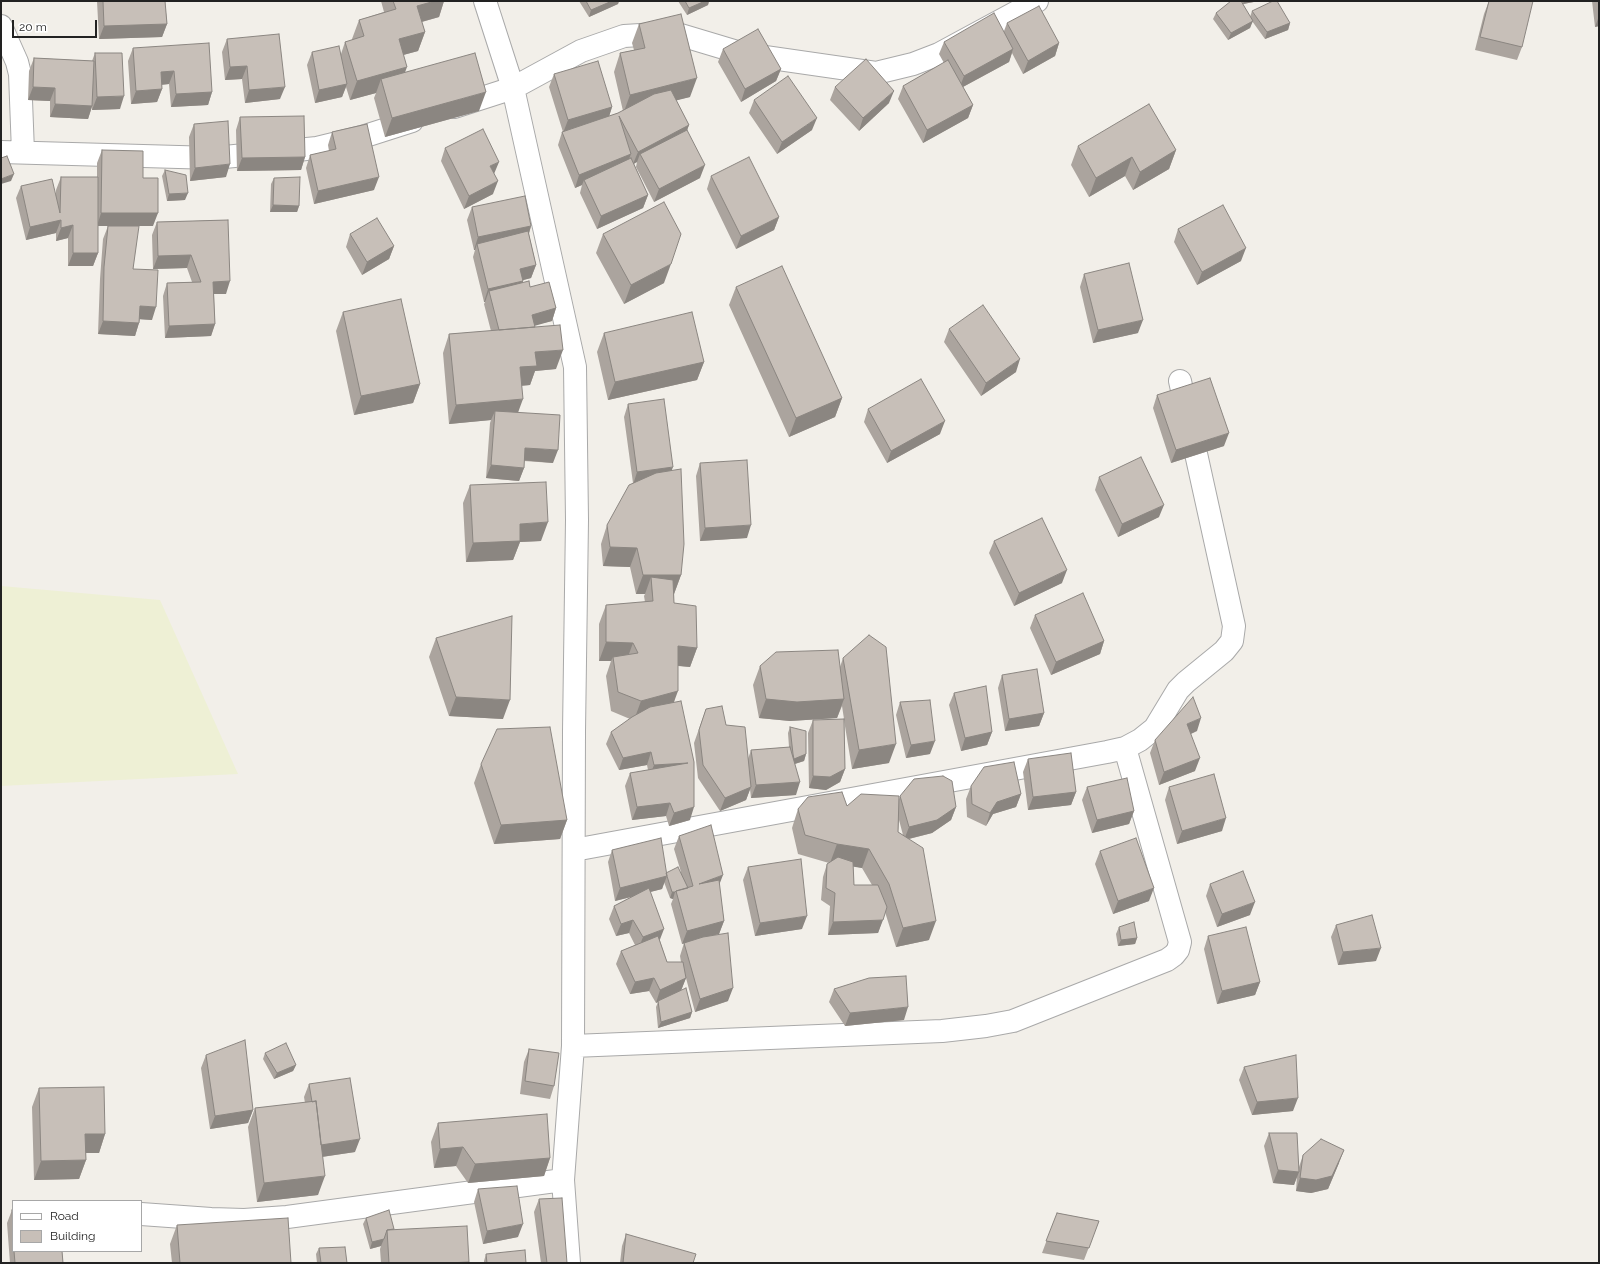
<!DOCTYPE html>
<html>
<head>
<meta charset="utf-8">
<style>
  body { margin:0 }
  #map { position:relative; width:1600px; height:1264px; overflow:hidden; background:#f2efe9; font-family:Raleway,sans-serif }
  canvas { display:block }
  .frame { position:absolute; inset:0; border:2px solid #222; pointer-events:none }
  .legend { position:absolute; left:12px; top:1200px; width:130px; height:52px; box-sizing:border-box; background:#fff; border:1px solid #a7a7a7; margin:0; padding:5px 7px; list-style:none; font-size:12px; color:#222 }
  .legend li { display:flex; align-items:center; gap:8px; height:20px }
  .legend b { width:20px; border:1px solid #a7a7a7 }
  .scale { position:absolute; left:12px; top:20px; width:85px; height:18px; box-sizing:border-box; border:2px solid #222; border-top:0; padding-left:5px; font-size:12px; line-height:14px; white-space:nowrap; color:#222; -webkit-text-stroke:3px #fff; paint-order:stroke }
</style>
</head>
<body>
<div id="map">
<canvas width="1600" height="1264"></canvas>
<div class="frame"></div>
<ul class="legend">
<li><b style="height:5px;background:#fff"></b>Road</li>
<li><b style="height:11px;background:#c7bfb8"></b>Building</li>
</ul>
<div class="scale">20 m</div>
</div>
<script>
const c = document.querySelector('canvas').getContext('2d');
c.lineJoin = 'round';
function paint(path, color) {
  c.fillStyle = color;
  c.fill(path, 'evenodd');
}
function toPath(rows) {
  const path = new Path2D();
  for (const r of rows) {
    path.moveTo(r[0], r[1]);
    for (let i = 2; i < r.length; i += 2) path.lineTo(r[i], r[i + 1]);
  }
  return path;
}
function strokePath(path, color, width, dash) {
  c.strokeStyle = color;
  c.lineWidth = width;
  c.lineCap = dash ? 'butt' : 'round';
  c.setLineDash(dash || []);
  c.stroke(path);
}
paint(toPath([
  [1,586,160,600,238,774,1,786]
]), '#eef0d5');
const street = toPath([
  [485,1,513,88,575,367,577,520,574,731,573,1046,563,1180,569,1263],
  [1,26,17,62,20,74,23,152],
  [454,107,513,88,581,51,624,36,674,33,744,54,876,73,913,64,939,54,1037,1],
  [1,152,214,158,317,148,362,137,412,121],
  [574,850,1107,752,1125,748,1140,740,1155,728,1178,690,1186,682,1224,651,1232,641,1234,626,1180,381],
  [573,1046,942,1031,986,1026,1013,1021,1167,960,1174,955,1178,950,1180,942,1125,748],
  [141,1214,211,1219,244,1220,287,1217,563,1180]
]);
strokePath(street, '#a9a9a9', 24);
strokePath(street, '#fff', 22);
paint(toPath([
  [97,1,165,1,167,24,162,37,99,39],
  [381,1,444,1,439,17,422,22,425,32,418,51,403,55,405,72,479,111,385,137,374,98,376,93,350,100,346,87,342,97,315,103,307,65,312,52,341,54,345,42,352,40,352,39,359,20,384,12],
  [579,1,619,1,618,4,589,17],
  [678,1,709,1,708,5,687,15],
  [1242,1,1259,1,1243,4,1250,17,1252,11,1290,23,1288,30,1265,39,1252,21,1250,28,1228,40,1213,19,1216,13,1242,3],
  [1489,1,1522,47,1517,60,1475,50,1484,14],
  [1592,1,1599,1,1599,26,1595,27],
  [1007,23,1059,43,1055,56,1023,74,1012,53,1009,62,963,87,973,105,968,118,923,143,898,99,903,86,944,63,939,54,944,42,1004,31],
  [639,24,690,97,676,100,689,125,687,130,700,178,654,202,636,167,637,162,634,164,648,195,643,208,597,229,580,193,582,185,575,188,558,145,562,132,563,132,549,87,554,74,612,107,609,116,618,113,623,111,614,72,620,53,634,50,632,43],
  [227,39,280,99,245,103,242,79,225,80,222,52],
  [133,48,212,92,208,105,171,107,169,84,162,85,162,89,157,102,131,104,128,61],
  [723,49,781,69,776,81,741,102,718,62],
  [95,53,120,109,92,110,92,107,88,119,50,117,50,101,28,100,29,71,34,58,92,61],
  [835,87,889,103,859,131,830,100],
  [754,100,812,130,777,154,749,113],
  [240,117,305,157,301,170,237,171,236,130],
  [194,124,226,177,190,181,189,137],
  [332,132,374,190,314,204,306,168,310,155,329,151,328,145],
  [1078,146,1176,150,1169,169,1133,190,1125,176,1089,197,1071,165],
  [445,148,493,194,464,209,441,161],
  [102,150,143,178,153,226,138,226,133,269,152,320,140,319,135,336,98,334,100,279,103,239,108,226,117,226,98,226,98,253,93,266,68,266,68,238,56,241,56,233,26,240,16,198,21,186,56,195,56,190,61,177,97,177,97,163],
  [165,170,185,200,167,201,162,176],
  [711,176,779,217,774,230,736,249,707,189],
  [274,178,299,206,297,212,270,212,271,184],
  [472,207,531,226,529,234,536,265,531,278,523,280,523,283,530,287,556,308,552,321,534,325,556,369,535,371,530,385,522,386,518,412,553,463,524,461,524,468,519,481,486,478,490,423,491,420,449,424,443,353,449,334,491,331,484,304,485,302,484,302,473,257,475,250,474,250,467,220],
  [228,220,226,294,214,294,215,324,211,336,165,338,163,296,167,283,192,282,187,268,153,269,152,235,157,222],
  [1178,229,1241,261,1197,285,1174,242],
  [350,234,394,246,389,259,362,275,346,247],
  [603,234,664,283,624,304,596,253],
  [1084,274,1138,333,1093,343,1080,287],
  [736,287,842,398,835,417,789,437,729,305],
  [343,312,420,384,413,403,354,415,336,331],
  [949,329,1016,372,981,396,944,342],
  [604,333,704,362,697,380,608,400,597,352],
  [1157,395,1224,446,1171,463,1153,408],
  [628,404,672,470,681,575,674,594,674,603,697,648,690,667,678,666,674,703,690,820,669,826,666,816,632,820,625,786,630,773,648,770,647,765,619,770,606,744,611,732,630,719,611,711,606,676,611,661,599,661,599,624,606,605,645,602,644,596,645,594,636,594,630,567,603,566,601,544,607,525,633,483,624,417],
  [868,409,940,434,887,463,864,422],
  [700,463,747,538,700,541,696,476],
  [1099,477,1159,517,1118,537,1095,490],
  [470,485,541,541,520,542,513,560,466,562,463,503],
  [994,541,1062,583,1014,606,989,553],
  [1035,615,1104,641,1100,654,1051,675,1030,628],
  [436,638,503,719,449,716,429,657],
  [843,658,889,763,852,769,844,720,845,769,840,782,826,790,809,788,808,733,813,720,844,719,842,706,837,718,790,721,759,718,753,685,760,666,840,667],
  [1002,675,1044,713,1039,726,1005,731,998,688],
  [954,693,992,732,987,745,961,751,949,705],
  [900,702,930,754,906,758,896,715],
  [706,709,726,725,748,759,751,750,789,747,788,733,790,727,806,754,804,761,795,764,796,795,751,798,750,789,746,800,720,811,698,778,694,743],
  [1197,731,1191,734,1195,771,1159,785,1150,753,1155,740],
  [1028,759,1076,792,1071,805,1028,810,1023,772],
  [481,764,567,820,560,839,494,844,474,783],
  [971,786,1021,794,1016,807,993,814,986,826,967,817,966,799],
  [1087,787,1134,811,1129,824,1092,833,1082,800],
  [1169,787,1222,831,1177,844,1165,800],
  [900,796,956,807,951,820,932,833,909,839,929,940,896,947,885,912,878,933,828,935,830,906,821,900,823,877,827,864,829,863,798,854,792,828,798,809,847,806,899,799],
  [899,820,903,835,898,832],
  [853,866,862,868,872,885,854,885],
  [679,836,719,884,724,921,719,934,713,935,728,1001,695,1012,686,978,681,990,692,1012,690,1018,658,1028,656,1007,658,1002,656,1003,649,991,630,994,616,964,621,951,635,945,629,933,616,936,609,919,614,906,631,897,615,901,608,862,612,850,666,873,681,872,674,849],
  [664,882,670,898,673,899,671,904,682,944,684,943,680,956,681,962,667,962,660,941,650,892,662,889],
  [1100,851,1149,901,1113,914,1095,864],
  [748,867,802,929,755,936,743,880],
  [1210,884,1250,915,1217,927,1206,896],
  [1336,925,1376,961,1338,965,1331,937],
  [1119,927,1137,938,1135,944,1118,946,1116,934],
  [1208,936,1260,982,1255,995,1217,1004,1204,949],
  [834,989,904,1020,845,1026,829,1002],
  [529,1049,554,1086,550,1099,520,1094,524,1062],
  [265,1053,296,1065,293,1071,274,1079,263,1059],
  [206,1055,253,1110,248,1123,210,1129,201,1068],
  [1244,1067,1293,1111,1252,1115,1239,1080],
  [309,1084,355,1152,322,1157,318,1195,257,1202,248,1127,255,1108,305,1103,304,1097],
  [39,1088,105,1134,99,1153,86,1153,86,1160,79,1179,34,1180,32,1107],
  [438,1123,550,1158,544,1176,468,1183,456,1166,434,1168,431,1142],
  [1269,1133,1299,1167,1303,1155,1339,1163,1328,1189,1311,1193,1296,1191,1297,1176,1294,1185,1273,1183,1264,1146],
  [478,1189,518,1237,483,1244,474,1202],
  [539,1199,567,1263,541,1263,534,1212],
  [12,1210,13,1210,13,1251,62,1251,63,1263,10,1263,7,1223],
  [1057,1213,1099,1221,1084,1260,1042,1253],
  [366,1218,469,1262,469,1263,381,1263,380,1249,381,1246,370,1249,363,1224],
  [177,1225,291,1263,172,1263,170,1244],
  [626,1234,693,1263,620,1263,622,1246],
  [319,1248,347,1263,317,1263,316,1254],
  [486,1254,526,1263,484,1263,484,1261]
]), '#aba49e');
paint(toPath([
  [435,1,444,1,439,17,410,25,417,6],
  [612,1,619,1,618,4,589,17,591,10],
  [705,1,709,1,708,5,687,15,689,8],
  [1244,1,1259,1,1243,4],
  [1599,16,1599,26,1595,27],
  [1253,21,1250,28,1228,40,1231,33],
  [1290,23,1288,30,1265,39,1267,32],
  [167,24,162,37,99,39,104,26],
  [425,32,418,51,392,58,399,39],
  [1059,43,1055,56,1023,74,1028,61],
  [1013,49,1009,62,959,89,964,76],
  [247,66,242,79,225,80,230,67],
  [407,67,400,86,381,79,376,93,350,100,357,81],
  [781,69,776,81,741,102,745,89],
  [174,71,169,84,156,85,161,72],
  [697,78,690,97,623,114,630,95],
  [347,84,342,97,315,103,319,90],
  [33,87,55,88,50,101,28,100],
  [285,87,280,99,245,103,249,90],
  [162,89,157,102,131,104,136,91],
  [894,91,889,103,859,131,863,118],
  [212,92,208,105,171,107,176,94],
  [486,92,479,111,385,137,392,118],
  [124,96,120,109,92,110,97,97],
  [55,104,92,106,88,119,50,117],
  [973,105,968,118,923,143,927,130],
  [612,107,608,120,563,133,568,120],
  [817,118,812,130,777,154,782,142],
  [689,125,684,138,640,154,637,162,633,164,638,152],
  [1176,150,1169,169,1133,190,1140,172],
  [631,154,626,167,584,180,582,185,575,188,579,175],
  [305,157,301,170,237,171,242,158],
  [1132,157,1125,176,1089,197,1096,178],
  [499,162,494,174,490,166],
  [230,164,226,177,190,181,195,168],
  [705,165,700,178,654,202,659,189],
  [14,174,11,181,1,184,1,179],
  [379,177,374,190,314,204,318,191],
  [498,181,493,194,464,209,469,196],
  [188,193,185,200,167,201,169,194],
  [648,195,643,208,597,229,601,216],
  [273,205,299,206,297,212,270,212],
  [101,213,158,213,153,226,97,226],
  [779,217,774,230,736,249,741,236],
  [61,220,56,233,26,240,30,227],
  [73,225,68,238,56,241,61,228],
  [531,226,527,239,477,244,475,250,474,250,478,237],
  [394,246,389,259,362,275,367,262],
  [1246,248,1241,261,1197,285,1202,272],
  [73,253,98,253,93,266,68,266],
  [191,255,187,268,153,269,158,256],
  [671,264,664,283,624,304,631,285],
  [536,265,531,278,516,282,520,269],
  [230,281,226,294,209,294,213,282],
  [523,281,519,294,489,291,485,302,484,302,488,289],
  [140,306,156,307,152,320,136,319],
  [556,308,552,321,527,328,532,315],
  [1143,320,1138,333,1093,343,1098,330],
  [103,321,139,323,135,336,98,334],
  [215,324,211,336,165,338,169,326],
  [563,350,556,369,535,371,530,385,513,386,520,367,535,352],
  [1020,359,1016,372,981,396,986,383],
  [704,362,697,380,608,400,615,382],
  [420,384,413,403,354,415,361,396],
  [842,398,835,417,789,437,796,418],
  [523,399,516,418,495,411,491,420,449,424,456,405],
  [945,421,940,434,887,463,891,451],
  [1229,433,1224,446,1171,463,1176,450],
  [525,448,558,450,553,463,520,460],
  [491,465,524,468,519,481,486,478],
  [673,467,668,480,633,485,637,472],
  [1164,505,1159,517,1118,537,1122,524],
  [548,522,541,541,520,542,513,560,466,562,473,543,520,524],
  [751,525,747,538,700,541,705,528],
  [610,547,637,548,630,567,603,566],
  [1067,570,1062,583,1014,606,1019,593],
  [643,575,681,575,674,594,652,594,651,577,645,594,636,594],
  [1104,641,1100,654,1051,675,1056,662],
  [606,642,633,643,626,662,613,657,611,661,599,661],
  [678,646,697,648,690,667,671,665],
  [678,691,671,710,634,720,641,701],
  [456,697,510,700,503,719,449,716],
  [766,699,844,699,837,718,790,721,759,718],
  [1044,713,1039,726,1005,731,1009,719],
  [1201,718,1197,731,1183,737,1187,724],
  [992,732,987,745,961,751,965,738],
  [935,741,930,754,906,758,911,745],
  [896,744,889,763,852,769,859,750],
  [651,752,647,765,619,770,623,758],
  [806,754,804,761,791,765,793,759],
  [1200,758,1195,771,1159,785,1164,772],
  [688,763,649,778,654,765],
  [845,769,840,782,826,790,809,788,813,776],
  [800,782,796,795,751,798,756,785],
  [751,787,746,800,720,811,725,798],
  [1076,792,1071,805,1028,810,1033,797],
  [1021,794,1016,807,993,814,986,826,990,813,997,802],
  [670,803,666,816,632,820,637,807],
  [694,807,690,820,669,826,674,813],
  [956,807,951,820,932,833,904,840,909,827],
  [1134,811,1129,824,1092,833,1097,820],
  [1226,818,1222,831,1177,844,1182,831],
  [567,820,560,839,494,844,501,825],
  [837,844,869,849,862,868,830,863],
  [723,875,718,888,699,884],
  [667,876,662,889,615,901,620,888],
  [1154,888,1149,901,1113,914,1118,901],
  [672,892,675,892,673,899,670,898],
  [1255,902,1250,915,1217,927,1222,914],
  [807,916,802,929,755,936,760,923],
  [633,920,629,933,616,936,621,924],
  [883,920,878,933,828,935,833,922],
  [724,921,719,934,682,944,687,931],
  [936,921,929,940,896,947,903,928],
  [664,929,659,942,638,950,643,937],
  [1137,938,1135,944,1118,946,1121,940],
  [1381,948,1376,961,1338,965,1343,952],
  [654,978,649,991,630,994,635,982],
  [686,978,681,991,658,1001,658,1002,656,1003,660,990],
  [1260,982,1255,995,1217,1004,1222,991],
  [733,988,728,1001,695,1012,700,999],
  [908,1007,904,1020,845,1026,850,1013],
  [692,1012,690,1018,658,1028,661,1022],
  [296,1065,293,1071,274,1079,277,1073],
  [1298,1098,1293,1111,1252,1115,1257,1102],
  [253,1110,248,1123,210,1129,215,1116],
  [85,1134,105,1134,99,1153,78,1153],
  [360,1139,355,1152,314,1158,319,1145],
  [463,1147,456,1166,434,1168,440,1149],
  [1344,1150,1339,1163,1328,1189,1311,1193,1296,1191,1300,1178],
  [550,1158,544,1176,468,1183,475,1164],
  [86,1160,79,1179,34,1180,41,1161],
  [1278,1170,1299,1172,1294,1185,1273,1183],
  [325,1176,318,1195,257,1202,264,1183],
  [523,1224,518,1237,483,1244,487,1231],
  [384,1239,381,1246,370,1249,372,1242],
  [469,1262,469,1263,447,1263]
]), '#8b8681');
const building = toPath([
  [103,1,165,1,167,24,104,26,103,1],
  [393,1,435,1,417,6,425,32,399,39,407,67,357,81,345,42,364,36,359,20,396,9,393,1],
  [586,1,612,1,591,10,586,1],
  [685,1,705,1,689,8,685,1],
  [1231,1,1241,1,1253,21,1231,33,1216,13,1231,1],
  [1273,1,1277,1,1290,23,1267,32,1252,11,1273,1],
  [1489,1,1533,1,1522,47,1480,37,1489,1],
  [1039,6,1059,43,1028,61,1007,23,1039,6],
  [994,13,1013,49,964,76,944,42,994,13],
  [681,14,697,78,630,95,620,53,645,48,639,24,681,14],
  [758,29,781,69,745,89,723,49,758,29],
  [279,34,285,87,249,90,247,66,230,67,227,39,279,34],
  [209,43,212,92,176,94,174,71,161,72,162,89,136,91,133,48,209,43],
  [339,46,347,84,319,90,312,52,339,46],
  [95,53,122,53,124,96,97,97,95,53],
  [475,53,486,92,392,118,381,79,475,53],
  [34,58,94,61,92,106,55,104,55,88,33,87,34,58],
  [866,59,894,91,863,118,835,87,866,59],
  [948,60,973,105,927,130,903,86,948,60],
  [598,61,612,107,568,120,554,74,598,61],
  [788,76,817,118,782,142,754,100,788,76],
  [671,90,689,125,638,152,619,116,631,154,579,175,562,132,618,113,654,94,671,90],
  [1149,104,1176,150,1140,172,1132,157,1096,178,1078,146,1149,104],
  [304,116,305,157,242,158,240,117,304,116],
  [228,121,230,164,195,168,194,124,228,121],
  [367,124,379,177,318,191,310,155,336,149,332,132,367,124],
  [483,129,499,162,490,166,498,181,469,196,445,148,483,129],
  [687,130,705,165,659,189,640,154,687,130],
  [102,150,143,151,143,178,158,178,158,213,101,213,102,150],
  [7,156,14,174,1,179,1,158,7,156],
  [749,157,779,217,741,236,711,176,749,157],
  [631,158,648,195,601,216,584,180,631,158],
  [165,170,186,175,188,193,169,194,165,170],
  [61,177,98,177,98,253,73,253,73,225,61,228,61,220,30,227,21,186,52,179,60,213,61,177],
  [300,177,299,206,273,205,274,178,300,177],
  [525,196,531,226,478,237,472,207,525,196],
  [664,202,681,234,671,264,631,285,603,234,664,202],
  [1223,205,1246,248,1202,272,1178,229,1223,205],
  [377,218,394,246,367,262,350,234,377,218],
  [228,220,230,281,213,282,215,324,169,326,167,283,201,282,191,255,158,256,157,222,228,220],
  [108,226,139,226,133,269,158,270,156,307,140,306,139,323,103,321,104,267,108,226],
  [528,231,536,265,520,269,523,281,488,289,477,244,528,231],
  [1129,263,1143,320,1098,330,1084,274,1129,263],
  [782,266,842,398,796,418,736,287,782,266],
  [529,281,530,287,549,282,556,308,532,315,535,327,499,330,489,291,529,281],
  [401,299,420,384,361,396,343,312,401,299],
  [983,305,1020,359,986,383,949,329,983,305],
  [692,312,704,362,615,382,604,333,692,312],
  [560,325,563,350,535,352,537,366,520,367,523,399,456,405,449,334,560,325],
  [1210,378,1229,433,1176,450,1157,395,1210,378],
  [921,379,945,421,891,451,868,409,921,379],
  [664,399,673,467,637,472,628,404,664,399],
  [495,411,560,415,558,450,525,448,524,468,491,465,495,411],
  [1141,457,1164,505,1122,524,1099,477,1141,457],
  [747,460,751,525,705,528,700,463,747,460],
  [681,469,684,544,681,575,643,575,637,548,610,547,607,525,629,485,656,473,681,469],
  [546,482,548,522,520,524,520,541,473,543,470,485,546,482],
  [1042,518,1067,570,1019,593,994,541,1042,518],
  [651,577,673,580,674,603,696,606,697,648,678,646,678,691,641,701,618,692,613,657,638,653,633,643,606,642,606,605,653,601,651,577],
  [1083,593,1104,641,1056,662,1035,615,1083,593],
  [512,616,510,700,456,697,436,638,512,616],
  [869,635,886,647,896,744,859,750,843,658,869,635],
  [838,650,844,699,797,702,766,699,760,666,776,652,838,650],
  [1037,669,1044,713,1009,719,1002,675,1037,669],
  [986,686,992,732,965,738,954,693,986,686],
  [1193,697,1201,718,1187,724,1200,758,1164,772,1155,740,1193,697],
  [930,700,935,741,911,745,900,702,930,700],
  [681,701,694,762,694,807,674,813,670,803,637,807,630,773,688,763,654,765,651,752,623,758,611,732,632,717,650,707,681,701],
  [722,706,726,725,745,727,751,787,725,798,703,765,699,730,706,709,722,706],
  [844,719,845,769,830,777,813,776,813,720,844,719],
  [550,727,567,820,501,825,481,764,497,729,550,727],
  [790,727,806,731,806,754,794,759,793,754,790,727],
  [790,747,800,782,756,785,751,750,790,747],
  [1071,753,1076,792,1033,797,1028,759,1071,753],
  [1014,762,1021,794,997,802,990,813,972,804,971,786,984,767,1014,762],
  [1214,774,1226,818,1182,831,1169,787,1214,774],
  [943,776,952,781,956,807,937,820,909,827,900,796,914,779,943,776],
  [1127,778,1134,811,1097,820,1087,787,1127,778],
  [842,792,847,806,861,794,899,796,898,832,923,848,936,921,903,928,889,884,869,849,837,844,805,835,798,809,808,797,842,792],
  [711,825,723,875,699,884,719,880,724,921,687,931,676,891,693,886,679,836,711,825],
  [661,838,667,876,620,888,612,850,661,838],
  [1136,838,1154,888,1118,901,1100,851,1136,838],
  [838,857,853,862,854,885,878,885,887,907,883,920,833,922,835,893,826,888,827,864,838,857],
  [801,859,807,916,760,923,748,867,801,859],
  [678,867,688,888,676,891,675,892,672,892,666,873,678,867],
  [1243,871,1255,902,1222,914,1210,884,1243,871],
  [649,888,664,929,643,937,633,920,621,924,614,906,649,888],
  [1372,915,1381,948,1343,952,1336,925,1372,915],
  [1134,922,1137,938,1121,940,1119,927,1134,922],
  [1246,927,1260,982,1222,991,1208,936,1246,927],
  [728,933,733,988,700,999,684,943,703,937,728,933],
  [658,936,667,962,683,962,686,978,660,990,654,978,635,982,621,951,658,936],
  [906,976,908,1007,850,1013,834,989,869,978,906,976],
  [686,988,692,1012,661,1022,658,1001,686,988],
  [245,1040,253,1110,215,1116,206,1055,245,1040],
  [286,1043,296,1065,277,1073,265,1053,286,1043],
  [529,1049,559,1053,554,1086,525,1081,529,1049],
  [1296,1055,1298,1098,1257,1102,1244,1067,1296,1055],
  [350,1078,360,1139,321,1145,316,1101,312,1102,309,1084,350,1078],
  [104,1087,105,1134,85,1134,86,1160,41,1161,39,1088,104,1087],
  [316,1101,325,1176,264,1183,255,1108,316,1101],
  [547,1114,550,1158,475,1164,463,1147,440,1149,438,1123,547,1114],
  [1269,1133,1297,1133,1299,1172,1278,1170,1269,1133],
  [1321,1139,1344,1150,1332,1176,1316,1180,1300,1178,1303,1155,1321,1139],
  [517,1186,523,1224,487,1231,478,1189,517,1186],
  [562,1198,567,1263,547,1263,539,1199,562,1198],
  [12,1210,13,1210,13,1228,12,1210],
  [389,1210,394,1229,387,1230,384,1239,372,1242,366,1218,389,1210],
  [1057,1213,1099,1221,1089,1248,1046,1241,1057,1213],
  [288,1218,291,1263,180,1263,177,1225,288,1218],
  [467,1226,469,1262,447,1263,389,1263,387,1230,467,1226],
  [626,1234,696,1254,693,1263,623,1263,626,1234],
  [345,1247,347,1263,321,1263,319,1248,345,1247],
  [525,1250,526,1263,487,1263,486,1254,525,1250],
  [14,1251,62,1251,63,1263,15,1263,14,1251]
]);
paint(building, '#c7bfb8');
strokePath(building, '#8b8681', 1);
</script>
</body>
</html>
